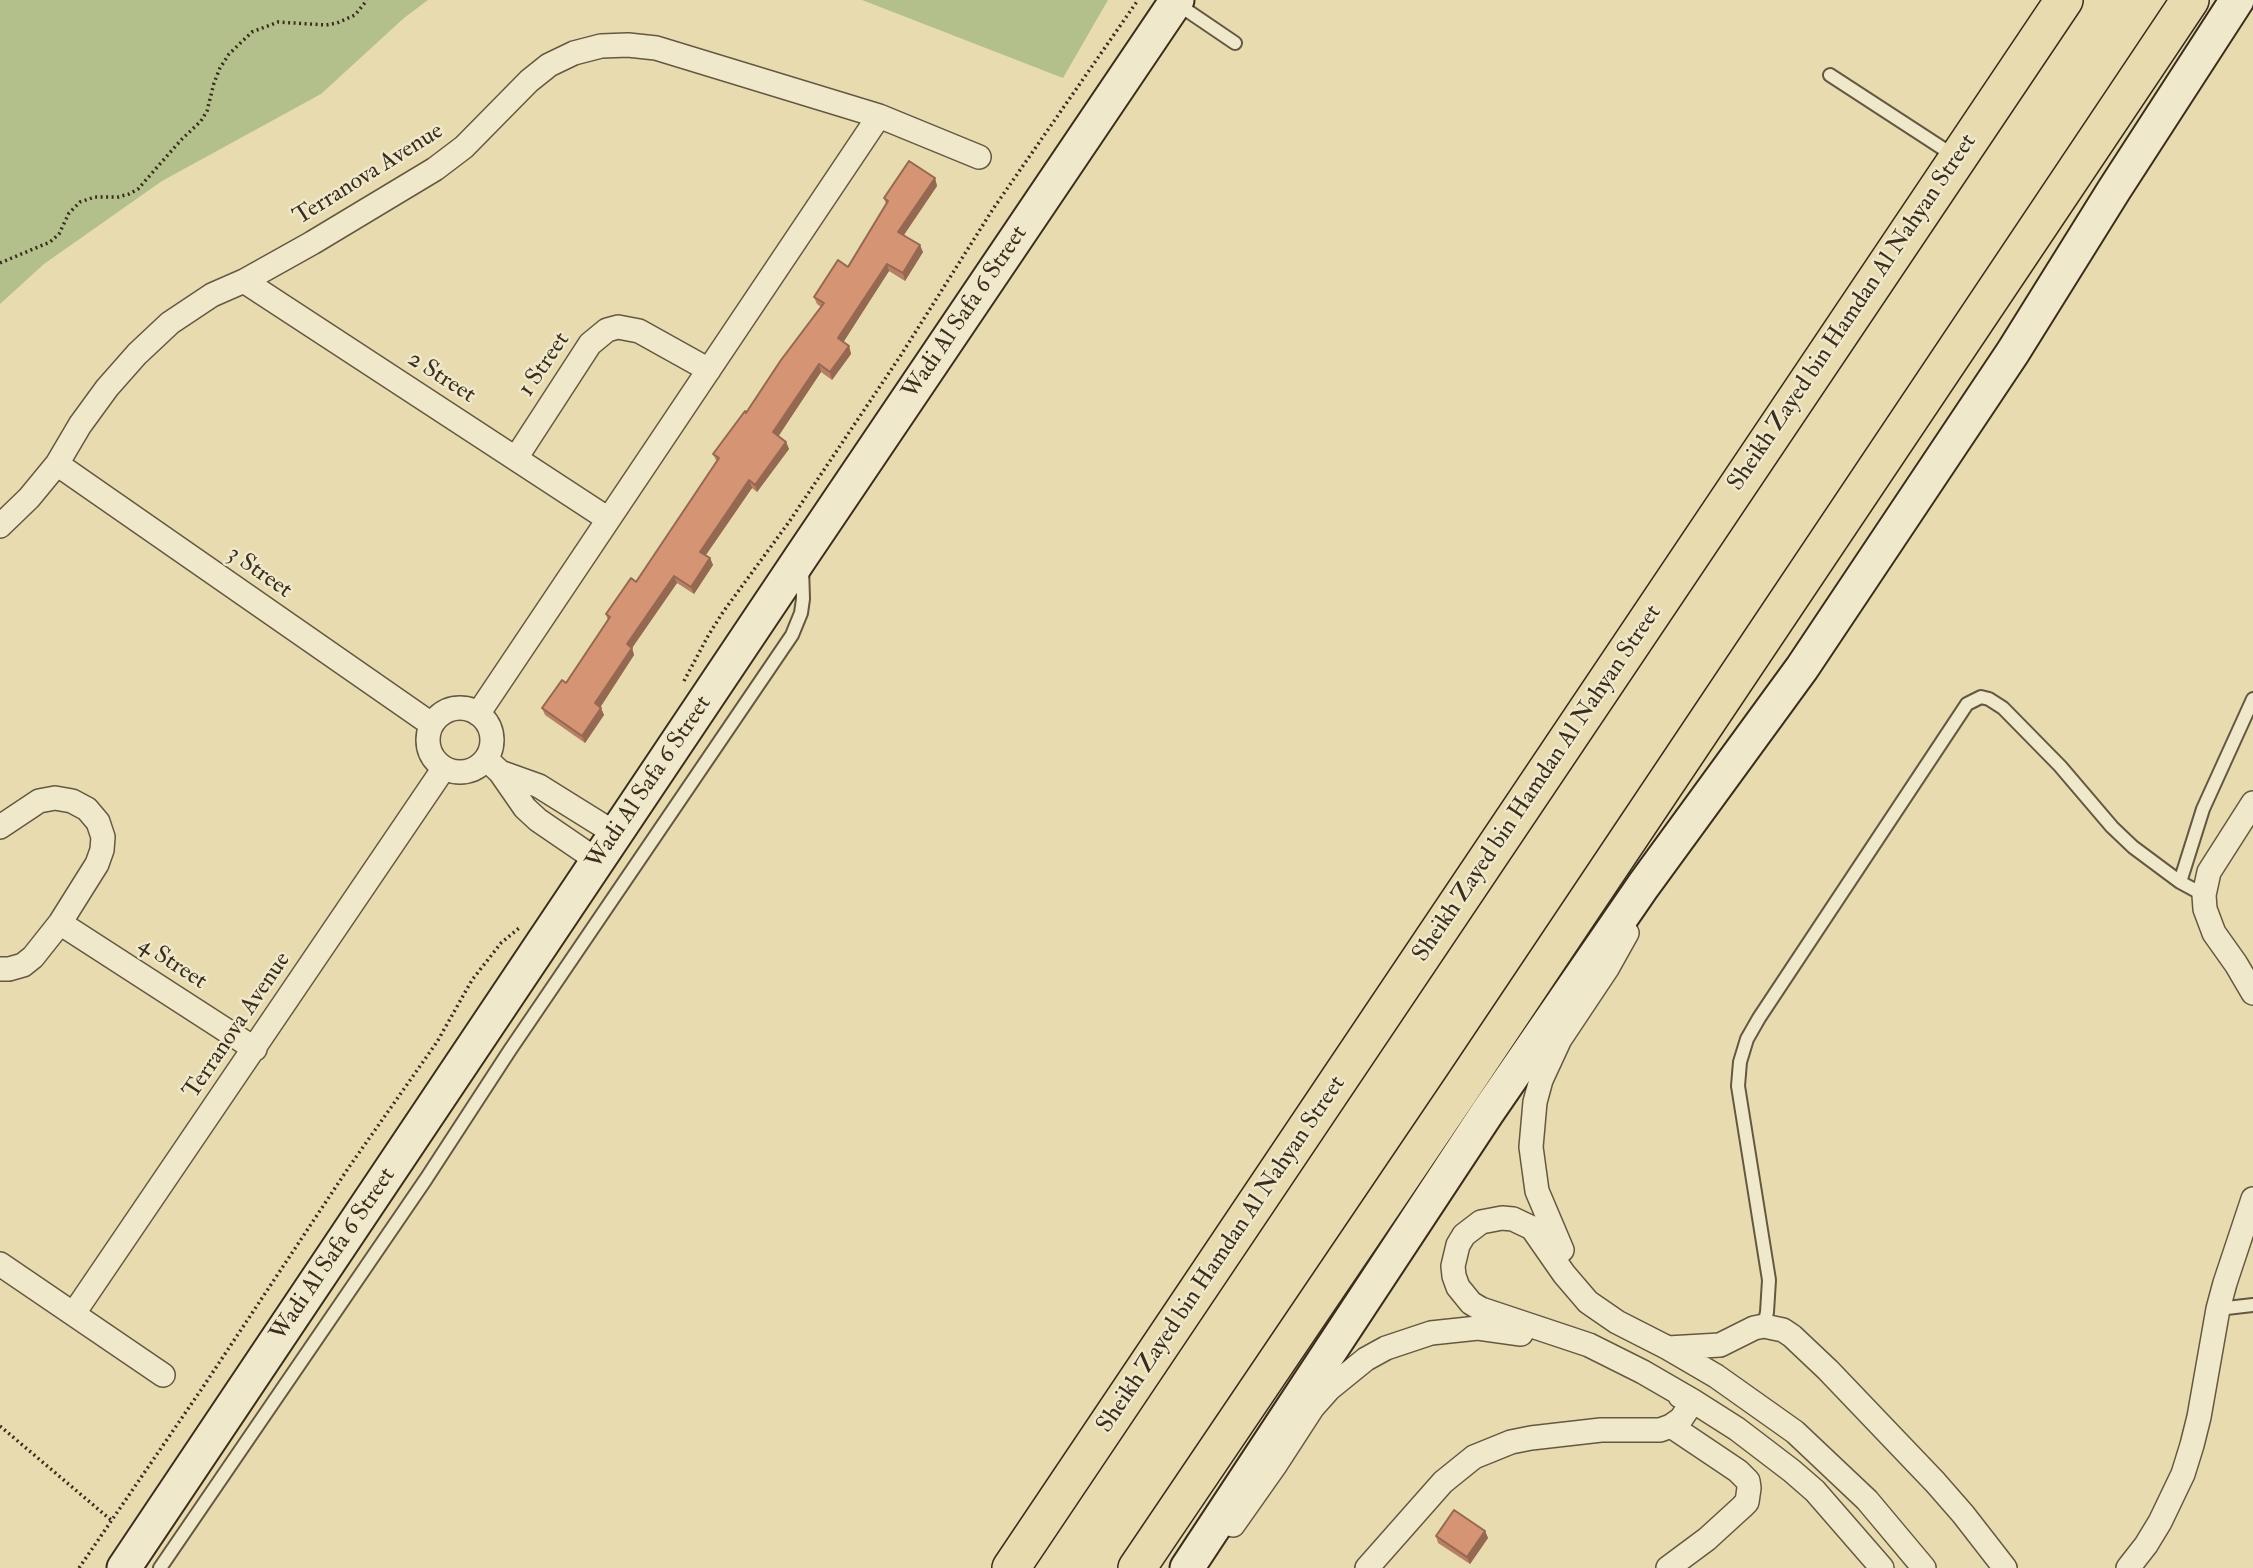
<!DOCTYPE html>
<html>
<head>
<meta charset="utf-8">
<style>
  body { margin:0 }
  canvas { display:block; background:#e7dbaf }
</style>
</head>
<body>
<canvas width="2253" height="1568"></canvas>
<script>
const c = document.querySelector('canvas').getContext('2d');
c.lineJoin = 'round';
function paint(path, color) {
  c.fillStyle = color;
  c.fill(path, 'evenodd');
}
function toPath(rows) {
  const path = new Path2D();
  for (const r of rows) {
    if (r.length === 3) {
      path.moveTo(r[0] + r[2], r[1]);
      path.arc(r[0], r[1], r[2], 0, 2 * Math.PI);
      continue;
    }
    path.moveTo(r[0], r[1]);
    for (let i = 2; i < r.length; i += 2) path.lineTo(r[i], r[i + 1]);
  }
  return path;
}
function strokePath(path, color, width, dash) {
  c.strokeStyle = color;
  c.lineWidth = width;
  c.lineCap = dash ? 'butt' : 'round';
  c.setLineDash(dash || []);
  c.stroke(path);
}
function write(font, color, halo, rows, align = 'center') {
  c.font = font + ' "IM FELL Double Pica",serif';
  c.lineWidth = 5;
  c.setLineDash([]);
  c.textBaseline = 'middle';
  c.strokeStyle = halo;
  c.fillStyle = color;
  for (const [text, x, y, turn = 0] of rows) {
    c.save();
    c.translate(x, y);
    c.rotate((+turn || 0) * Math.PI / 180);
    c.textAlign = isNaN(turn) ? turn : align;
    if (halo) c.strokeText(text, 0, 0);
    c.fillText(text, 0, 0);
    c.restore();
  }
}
paint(toPath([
  [0,0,428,0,404,18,321,94,162,181,44,264,0,304],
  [862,0,1108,0,1063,78]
]), '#b4c08c');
const lane = toPath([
  [1176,3,1235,43],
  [1830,75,1956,157],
  [2180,882,2203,809,2253,699],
  [2218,1309,2253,1305],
  [1764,1326,1767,1312,1769,1280,1738,1086,1740,1062,1747,1039,1759,1018,1967,704,1981,697,1989,699,2003,708,2060,766,2112,827,2133,847,2180,882,2204,895],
  [160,1568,426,1179,510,1050,792,635,801,613,803,599,802,567]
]);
const street = toPath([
  [244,281,608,519],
  [516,458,590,344,607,330,618,327,639,331,709,370],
  [57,464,431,724],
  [0,526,29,498,57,464,80,425,107,388,137,354,170,323,212,295,244,281,312,243,435,169,464,147,529,81,549,65,574,53,601,46,628,45,656,48,879,116,979,157],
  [460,740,32],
  [478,714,879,116],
  [486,759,500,772,525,808,538,820,598,861],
  [500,772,539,786,616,834],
  [2253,803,2209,872,2204,895,2205,909,2214,933,2236,964,2253,993],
  [0,827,39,801,55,798,72,801,87,809,98,822,103,837,102,850,97,864,60,923,33,957,23,965,9,969,0,969],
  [60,923,255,1049],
  [1562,1250,1537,1191,1531,1147,1535,1102,1541,1080,1560,1039,1608,967,1627,933],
  [0,1264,163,1375],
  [74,1313,444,768],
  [1668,1348,1716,1376,1795,1432,1867,1500,1924,1568],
  [1680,1396,1693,1401,1737,1429,1792,1471,1815,1491,1882,1568],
  [1233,1525,1276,1464,1313,1407,1329,1389,1366,1359,1386,1348,1431,1333,1478,1328,1521,1334],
  [1367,1568,1443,1482,1474,1457,1511,1442,1531,1438,1601,1430,1660,1430,1671,1426,1681,1419,1693,1401,1643,1372,1589,1345,1481,1309,1471,1303,1458,1287,1454,1276,1453,1266,1458,1245,1464,1235,1481,1222,1502,1218,1513,1219,1532,1228,1564,1274,1588,1302,1617,1322,1668,1348,1720,1345,1754,1328,1764,1326,1783,1330,1792,1336,1828,1370,1935,1482,1963,1514,2005,1568],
  [1668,1568,1707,1539,1742,1507,1747,1502,1749,1488,1748,1481,1738,1471,1671,1426],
  [2128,1568,2146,1545,2160,1522,2183,1474,2192,1445,2199,1417,2218,1309,2225,1283,2253,1199]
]);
const secondary = toPath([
  [124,1568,801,557,1177,0],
  [1187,1568,1487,1113,1643,886,1802,668,2013,352,2114,190,2237,0]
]);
const primary = toPath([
  [1011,1568,2064,0],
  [1137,1568,1465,1083,2190,0]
]);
strokePath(lane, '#655842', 16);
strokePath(street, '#655842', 26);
strokePath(secondary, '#3a2d1d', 37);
strokePath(primary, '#3a2d1d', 40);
strokePath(toPath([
  [0,263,50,242,59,234,69,213,80,202,95,197,118,197,129,194,138,189,181,140,201,121,207,111,214,83,220,68,229,54,252,32,278,22,326,25,337,23,355,15,367,0],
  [684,681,708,636,723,612,789,522,901,355,993,209,1138,0],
  [0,1426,111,1520],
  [79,1568,203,1387,349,1167,437,1042,472,980,501,943,519,928]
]), '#3a2d1d', 3.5, [2, 3.5]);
strokePath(lane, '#efe8cb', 12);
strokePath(street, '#efe8cb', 23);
strokePath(secondary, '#efe8cb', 33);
strokePath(primary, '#e7dbaf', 37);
paint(toPath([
  [935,178,937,186,904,235,923,252,905,281,889,271,843,342,849,346,851,354,832,380,821,372,778,436,786,442,789,449,757,492,752,488,706,555,710,558,713,565,694,594,677,583,632,648,634,655,600,707,604,715,585,743,545,715,542,708,566,683,608,621,606,614,636,582,717,462,713,454,746,413,821,307,817,304,814,297,848,267,886,204,884,198],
  [1485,1531,1488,1538,1470,1564,1438,1543,1436,1536]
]), '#b77f64');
paint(toPath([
  [935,178,937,186,901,239,898,232],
  [920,245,923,252,905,281,903,273],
  [887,264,889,271,841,346,838,338],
  [849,346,851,354,832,380,830,372],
  [819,364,821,372,776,440,773,432],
  [786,442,789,449,757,492,755,485],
  [749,480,752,488,703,559,700,552],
  [710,558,713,565,694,594,691,587],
  [674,576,677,583,632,648,634,655,598,711,595,703,627,644],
  [601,708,604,715,585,743,582,736],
  [1485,1531,1488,1538,1470,1564,1467,1557]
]), '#956851');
const building = toPath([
  [909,161,935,178,898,232,920,245,903,273,887,264,838,338,849,346,830,372,819,364,773,432,786,442,755,485,749,480,700,552,710,558,691,587,674,576,627,644,632,648,595,703,601,708,582,736,542,708,562,680,566,683,610,617,606,614,631,578,636,582,719,458,713,454,745,411,746,413,781,360,824,303,814,297,838,260,848,267,888,201,884,198,909,161],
  [1454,1510,1485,1531,1467,1557,1436,1536,1454,1510]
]);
paint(building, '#d59474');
strokePath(building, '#956851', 2);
write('24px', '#3a2d1d', '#efe8cb', [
  ["Terranova Avenue",369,175,-32],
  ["Wadi Al Safa 6 Street",966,313,-56],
  ["Sheikh Zayed bin Hamdan Al Nahyan Street",1853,313,-56],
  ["1 Street",545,365,-56],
  ["2 Street",441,378,33],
  ["3 Street",259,573,35],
  ["Wadi Al Safa 6 Street",650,783,-56],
  ["Sheikh Zayed bin Hamdan Al Nahyan Street",1538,784,-56],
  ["4 Street",172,964,33],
  ["Terranova Avenue",238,1026,-56],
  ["Wadi Al Safa 6 Street",334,1255,-56],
  ["Sheikh Zayed bin Hamdan Al Nahyan Street",1222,1255,-56]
]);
</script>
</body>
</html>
